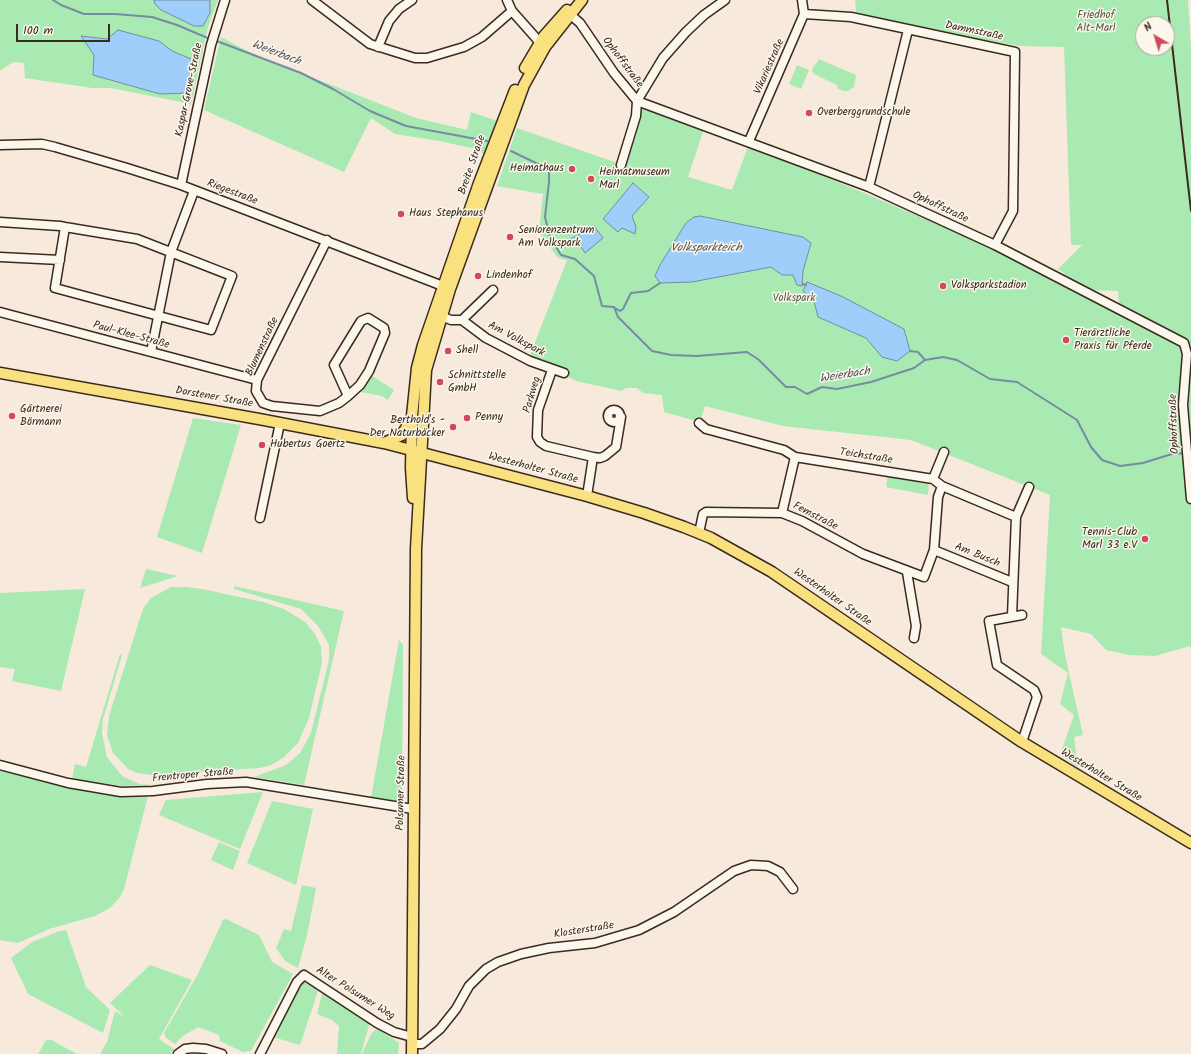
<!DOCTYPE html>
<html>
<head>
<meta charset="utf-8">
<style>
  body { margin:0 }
  #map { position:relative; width:1191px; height:1054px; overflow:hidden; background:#f8e9dd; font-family:Kalam,sans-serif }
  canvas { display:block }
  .north { position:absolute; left:1135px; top:16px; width:40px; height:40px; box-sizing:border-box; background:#fbf7ec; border:1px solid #aea59a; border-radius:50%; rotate:322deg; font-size:11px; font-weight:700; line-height:16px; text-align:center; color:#3b2a1e }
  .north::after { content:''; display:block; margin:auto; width:14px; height:18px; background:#d1495b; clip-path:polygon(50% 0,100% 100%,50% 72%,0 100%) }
  .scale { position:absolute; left:16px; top:24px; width:94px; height:18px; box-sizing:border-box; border:2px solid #3b2a1e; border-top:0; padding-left:5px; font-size:12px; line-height:14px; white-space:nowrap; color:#3b2a1e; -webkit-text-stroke:3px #fbf7ec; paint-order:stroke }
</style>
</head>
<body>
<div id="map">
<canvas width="1191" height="1054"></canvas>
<div class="north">N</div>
<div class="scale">100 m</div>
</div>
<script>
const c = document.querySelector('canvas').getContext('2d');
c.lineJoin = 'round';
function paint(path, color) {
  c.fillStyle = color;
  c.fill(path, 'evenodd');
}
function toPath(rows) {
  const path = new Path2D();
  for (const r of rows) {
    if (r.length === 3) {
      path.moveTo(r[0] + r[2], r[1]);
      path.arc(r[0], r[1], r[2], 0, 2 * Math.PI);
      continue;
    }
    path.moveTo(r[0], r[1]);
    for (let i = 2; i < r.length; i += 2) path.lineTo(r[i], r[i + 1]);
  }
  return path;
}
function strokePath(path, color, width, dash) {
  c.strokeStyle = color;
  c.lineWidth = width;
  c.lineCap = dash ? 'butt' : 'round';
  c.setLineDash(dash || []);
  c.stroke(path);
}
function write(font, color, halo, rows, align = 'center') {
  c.font = font + ' Kalam,sans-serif';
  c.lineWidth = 3;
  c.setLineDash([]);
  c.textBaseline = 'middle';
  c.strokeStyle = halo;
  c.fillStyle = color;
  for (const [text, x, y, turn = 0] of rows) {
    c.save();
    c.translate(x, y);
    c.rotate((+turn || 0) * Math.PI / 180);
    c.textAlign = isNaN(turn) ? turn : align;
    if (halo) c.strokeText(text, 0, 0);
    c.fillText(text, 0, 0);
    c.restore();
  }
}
paint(toPath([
  [0,0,218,0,208,27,191,104,111,88,92,88,25,78,24,63,13,62,0,71],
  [855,0,1188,0,1191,48,1191,649,1190,646,1155,656,1129,655,1106,650,1091,634,1061,627,1065,655,1083,735,1074,737,1078,767,1060,755,1074,715,1060,704,1068,673,1041,654,1050,495,911,440,783,426,705,406,700,422,664,412,662,395,643,393,637,388,626,388,621,391,576,381,529,358,567,260,558,258,539,232,543,194,497,186,517,128,620,164,640,108,704,129,688,177,732,190,749,144,993,248,1119,307,1118,291,1089,290,1066,278,1064,273,1058,269,1082,245,1071,245,1064,47,1019,46,899,26,856,12],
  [1143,24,1167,24,1167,48,1143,48],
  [221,37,255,55,416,118,467,130,471,112,497,121,484,154,476,149,439,141,395,134,371,118,344,172,204,110],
  [819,59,856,75,854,87,848,91,843,91,837,88,837,85,814,74,812,71,813,68],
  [797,65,809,70,801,89,789,84],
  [369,374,394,390,388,400,382,396,361,392,359,389],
  [193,418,241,425,202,553,157,537],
  [888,474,929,480,928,495,886,487],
  [146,569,178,576,140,588],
  [234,586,344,611,304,785,254,777,286,765,300,753,311,733,329,660,329,645,318,626,301,609,234,589],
  [171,587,185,587,202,589,263,602,284,609,305,622,315,634,321,647,322,663,309,718,298,743,283,758,271,765,260,768,152,775,137,773,128,769,113,753,107,735,109,716,140,618,144,607,151,598],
  [85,589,61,691,12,681,15,669,0,667,0,593],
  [399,640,403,645,402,803,371,798],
  [120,654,122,655,103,719,102,733,107,757,122,776,139,784,152,785,123,786,72,779,75,764,86,767],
  [0,771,94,793,148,796,124,889,120,897,110,908,95,916,49,929,18,943,0,940],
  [263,792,240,849,159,815,166,800],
  [272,801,313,809,296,885,247,863],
  [219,842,240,851,233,870,211,860],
  [302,885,316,888,307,935,298,968,285,961,276,948,284,929,291,931],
  [226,919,259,935,272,962,293,974,251,1051,243,1052,220,1041,219,1035,198,1027,183,1036,175,1044,166,1038,164,1033,199,972,223,920],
  [66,930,86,987,110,1010,103,1033,28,994,11,958,32,942,57,932],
  [150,965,192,980,159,1039,174,1049,171,1054,100,1054,107,1042,115,1011,126,1018,110,1003],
  [303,982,319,988,300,1045,273,1037],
  [323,991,370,1022,361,1054,337,1054,339,1026,332,1020,317,1014],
  [377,1028,399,1043,398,1054,362,1054,371,1034],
  [46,1040,51,1040,77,1054,38,1054]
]), '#a9e9b2');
const water = toPath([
  [154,0,210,0,210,13,203,26,194,26,161,10,155,4,154,0],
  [118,30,159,41,172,51,196,61,187,93,160,94,93,75,94,55,81,36,107,39,118,30],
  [633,183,649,197,632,216,636,227,635,234,622,228,618,232,603,219,633,183],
  [700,216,803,237,811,243,803,271,802,286,797,285,793,275,782,275,771,267,692,282,660,283,655,276,660,265,686,223,694,217,700,216],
  [594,226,603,238,585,253,579,244,570,247,567,241,594,226],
  [807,282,841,296,904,329,910,351,897,361,882,357,866,338,818,317,814,301,803,291,807,282]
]);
paint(water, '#9fcefb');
strokePath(water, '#778ca3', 1);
strokePath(toPath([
  [53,0,61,5,84,14,115,14,152,17,177,25,210,39],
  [214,40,301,73,333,89,370,111,406,126,487,141],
  [511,151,542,166,549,165,549,182,545,217,550,237,561,255,575,259,594,276,602,306,614,307,618,317,652,351,671,355,697,356,747,352,759,360,786,387,795,387,807,394,822,387,837,389,871,382,914,368,925,360,943,357,957,360,990,379,1017,382,1077,420,1091,447,1102,460,1120,466,1143,463,1172,454,1186,453],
  [803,284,806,285],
  [615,308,620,311,623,309,631,293,648,291,660,283],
  [910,351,918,352,925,360]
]), '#778ca3', 2);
const minor = toPath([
  [312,0,370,44,415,58,427,58,464,47,482,37,512,11],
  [507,0,512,11,543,46],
  [566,11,580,23,614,73,637,101,869,187,995,245,1184,343,1187,354,1183,405,1191,499],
  [804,14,851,17,1015,52,1013,211,995,245],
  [378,47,389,21,399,9,412,0],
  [749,141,804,14,802,0],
  [0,145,42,144,55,147,127,168,181,185,448,288],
  [621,165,636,116,637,101,663,58,686,32,704,15,725,0],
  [181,185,211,45,225,0],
  [869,187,908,30],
  [0,222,60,226,65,227,137,239,232,276,211,330,55,288,65,227],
  [327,240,257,380,256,391,263,403,272,406,320,411,339,403,348,396,360,385,369,371,385,333,384,328,368,318,361,321,334,365,348,396],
  [0,257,60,260],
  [0,312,257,380],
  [436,314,451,320,462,320,486,338,530,361,564,373],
  [462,320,493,290],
  [151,352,171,252,194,191],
  [552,370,538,410,537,437,540,442,546,446,593,457,587,496],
  [614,416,6],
  [699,423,706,429,784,450,795,457,782,513],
  [593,457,600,458,605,456,616,447,621,417],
  [795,457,933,479,942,486,1016,517,1012,616],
  [933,479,944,452],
  [942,486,938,497,934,550,1012,582],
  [1016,517,1029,487],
  [260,518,280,423],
  [699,533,703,514,706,512,782,513,802,521,863,554,924,577,934,550],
  [907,572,916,626,914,638],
  [1022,742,1037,697,1034,690,997,665,989,621,1022,615],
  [0,765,68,783,121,792,153,791,207,784,246,782,413,809],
  [412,1044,422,1044,440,1029,456,1009,469,986,486,969,498,962,521,954,549,948,595,943,639,930,674,912,734,871,751,865,768,866,780,872,793,889],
  [178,1054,185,1049,193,1048,206,1049,222,1054],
  [260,1054,297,982,304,975,377,1023,394,1032,412,1037]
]);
const major = toPath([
  [525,68,544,36,567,10],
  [0,373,259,419,384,443,587,496,644,513,684,527,711,538,772,572,1022,742,1191,843],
  [384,443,402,435,411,419],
  [413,498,411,468,412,416,417,368,423,345,479,183,515,90],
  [412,1054,416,549,426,370,450,289,524,85,545,47,582,0]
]);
strokePath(minor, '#3b2a1e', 11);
strokePath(major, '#3b2a1e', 13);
strokePath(minor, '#fbf7ec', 8);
strokePath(major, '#fae180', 10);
strokePath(toPath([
  [1167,0,1191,211]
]), '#3b2a1e', 2);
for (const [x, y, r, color] of [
  [809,113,4,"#d1495b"],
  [572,169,4,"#d1495b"],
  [591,179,4,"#d1495b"],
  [401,214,4,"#d1495b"],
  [510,237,4,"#d1495b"],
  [478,276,4,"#d1495b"],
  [943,286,4,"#d1495b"],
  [1066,340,4,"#d1495b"],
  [448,351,4,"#d1495b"],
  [440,382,4,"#d1495b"],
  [12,416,4,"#d1495b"],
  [467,418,4,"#d1495b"],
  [453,427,4,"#d1495b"],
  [262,445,4,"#d1495b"],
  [1145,539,4,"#d1495b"]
]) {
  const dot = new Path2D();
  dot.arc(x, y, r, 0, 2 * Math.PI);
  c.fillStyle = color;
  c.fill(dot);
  strokePath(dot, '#fbf7ec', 1.5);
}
write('11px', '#565a43', '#fbf7ec', [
  ["Friedhof",1096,16],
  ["Alt-Marl",1096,29],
  ["Volkspark",794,299]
]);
write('11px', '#3b2a1e', '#fbf7ec', [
  ["Dammstraße",974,32,12],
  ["Ophoffstraße",622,63,53],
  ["Vikariestraße",770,67,-66],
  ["Kaspar-Grove-Straße",190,90,-78],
  ["Breite Straße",473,165,-71],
  ["Riegestraße",232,193,21],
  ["Ophoffstraße",940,208,25],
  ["Paul-Klee-Straße",131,336,15],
  ["Am Volkspark",516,340,28],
  ["Blumenstraße",263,347,-65],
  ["Parkweg",533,395,-74],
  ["Dorstener Straße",214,398,10],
  ["Ophoffstraße",1175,424,-92],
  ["Teichstraße",866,457,9],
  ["Westerholter Straße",533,469,15],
  ["Femstraße",815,517,27],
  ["Am Busch",977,556,22],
  ["Westerholter Straße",832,598,35],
  ["Frentroper Straße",193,776,-5],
  ["Westerholter Straße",1101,776,31],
  ["Polsumer Straße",402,793,-89],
  ["Klosterstraße",584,931,-9],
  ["Alter Polsumer Weg",355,994,32]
]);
write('11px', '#3b2a1e', '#fbf7ec', [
  ["Overberggrundschule",817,113],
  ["Heimathaus",564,169,"right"],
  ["Heimatmuseum",599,173],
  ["Marl",599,186],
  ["Haus Stephanus",409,214],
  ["Seniorenzentrum",518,231],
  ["Am Volkspark",518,244],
  ["Lindenhof",486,276],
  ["Volksparkstadion",951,286],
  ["Tierärztliche",1074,334],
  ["Praxis für Pferde",1074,347],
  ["Shell",456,351],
  ["Schnittstelle",448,376],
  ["GmbH",448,389],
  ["Gärtnerei",20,410],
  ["Börmann",20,423],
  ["Penny",475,418],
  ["Berthold's -",445,421,"right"],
  ["Der Naturbäcker",445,434,"right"],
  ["Hubertus Goertz",270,445],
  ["Tennis-Club",1137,533,"right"],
  ["Marl 33 e.V",1137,546,"right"]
], 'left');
write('italic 12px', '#545355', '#fbf7ec', [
  ["Weierbach",276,54,21],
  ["Volksparkteich",706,249],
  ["Weierbach",845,376,-9]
]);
</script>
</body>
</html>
